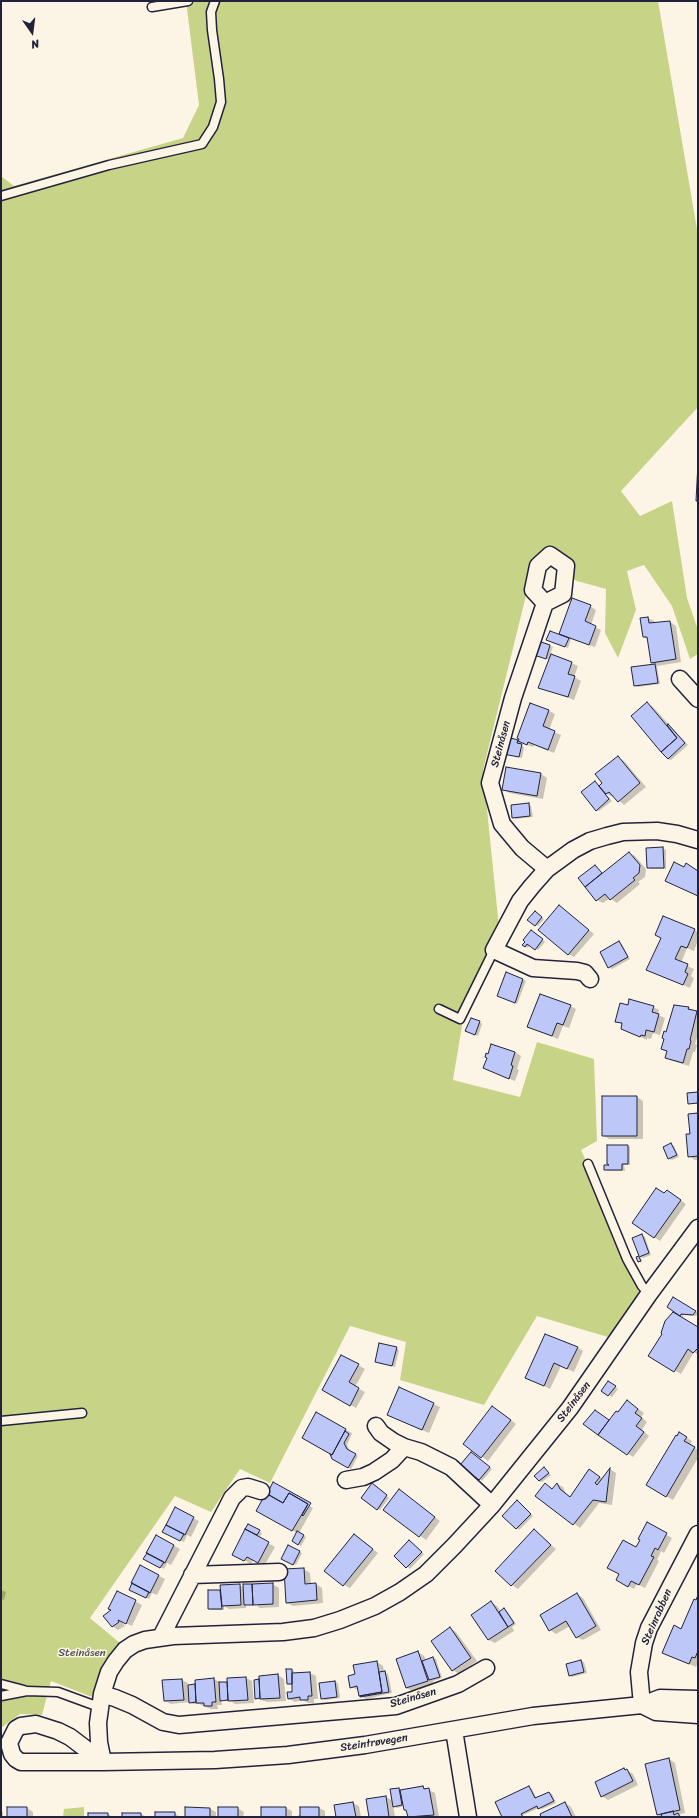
<!DOCTYPE html>
<html>
<head>
<meta charset="utf-8">
<style>
  body { margin:0 }
  #map { position:relative; width:699px; height:1818px; overflow:hidden; background:#fcf5e5; font-family:Sriracha,sans-serif }
  canvas { display:block }
  .frame { position:absolute; inset:0; border:2px solid #22223b; pointer-events:none }
  .north { position:absolute; left:12px; top:12px; width:40px; height:40px; -webkit-text-stroke:3px #fcf5e5; paint-order:stroke; rotate:166deg; font-size:11px; font-weight:700; line-height:16px; text-align:center; color:#22223b }
  .north::after { content:''; display:block; margin:auto; width:14px; height:18px; background:#22223b; clip-path:polygon(50% 0,100% 100%,50% 72%,0 100%) }
</style>
</head>
<body>
<div id="map">
<canvas width="699" height="1818"></canvas>
<div class="frame"></div>
<div class="north">N</div>
</div>
<script>
const c = document.querySelector('canvas').getContext('2d');
c.lineJoin = 'round';
function paint(path, color) {
  c.fillStyle = color;
  c.fill(path, 'evenodd');
}
function toPath(rows) {
  const path = new Path2D();
  for (const r of rows) {
    path.moveTo(r[0], r[1]);
    for (let i = 2; i < r.length; i += 2) path.lineTo(r[i], r[i + 1]);
  }
  return path;
}
function strokePath(path, color, width, dash) {
  c.strokeStyle = color;
  c.lineWidth = width;
  c.lineCap = dash ? 'butt' : 'round';
  c.setLineDash(dash || []);
  c.stroke(path);
}
function write(font, color, halo, rows, align = 'center') {
  c.font = font + ' Sriracha,sans-serif';
  c.lineWidth = 3;
  c.setLineDash([]);
  c.textBaseline = 'middle';
  c.strokeStyle = halo;
  c.fillStyle = color;
  for (const [text, x, y, turn = 0] of rows) {
    c.save();
    c.translate(x, y);
    c.rotate((+turn || 0) * Math.PI / 180);
    c.textAlign = isNaN(turn) ? turn : align;
    if (halo) c.strokeText(text, 0, 0);
    c.fillText(text, 0, 0);
    c.restore();
  }
}
paint(toPath([
  [186,1,658,1,698,235,698,407,621,491,640,516,672,501,687,598,698,630,698,654,690,659,672,606,644,565,627,571,636,610,618,658,605,633,606,589,577,581,535,559,483,770,500,937,465,1008,453,1080,520,1097,537,1042,594,1059,597,1141,581,1150,649,1294,618,1340,537,1316,484,1405,400,1380,406,1342,350,1326,270,1483,240,1469,211,1512,175,1496,90,1618,121,1644,92,1697,51,1681,42,1715,20,1714,1,1728,1,176,14,186,183,138,199,105],
  [84,1807,84,1817,63,1817,64,1809]
]), '#c7d487');
paint(toPath([
  [590,606,596,610,591,625,601,630,595,647,571,639,568,648,550,641,564,637],
  [648,618,654,621,654,623,670,622,676,626,681,662,657,666,660,684,638,687,635,685,632,668,656,665,652,662,649,640,644,637],
  [539,642,553,647,550,654,578,666,574,677,581,681,574,700,540,687,550,660,535,655],
  [647,703,653,707,688,745,671,760,668,759],
  [549,711,555,714,549,730,561,735,554,753,534,745,533,747,520,742,520,745,524,747,522,758,504,754],
  [618,757,624,761,646,787,624,805,614,796,613,797,605,793,612,801,599,811,596,810,595,782,600,786,604,783],
  [507,768,541,774,547,778,543,799,509,793,503,789],
  [529,804,531,806,533,817,516,819,513,817],
  [663,848,666,850,666,869,650,869,648,867,647,849],
  [629,853,635,856,646,869,645,877,638,882,640,884,617,903,610,898,603,903,597,900,588,886,586,886,595,866,603,874],
  [559,906,594,934,574,957,568,954],
  [537,914,544,919,538,926,535,925],
  [663,917,698,932,698,940,694,951,687,948,681,963,694,969,691,976,694,978,690,988,647,969,662,938],
  [534,933,545,942,538,950,530,945,528,948,525,946,526,942],
  [619,942,622,944,630,959,612,969,609,967],
  [506,973,526,981,517,1004,498,996],
  [570,1006,576,1009,569,1028,563,1026,558,1039,528,1027],
  [628,1006,653,1007,659,1010,658,1015,665,1018,660,1035,653,1033,651,1039,647,1038,647,1040,622,1029,623,1025,616,1021],
  [674,1006,689,1008,698,1013,698,1035,695,1044,697,1045,695,1052,693,1052,689,1066,673,1061,666,1058,668,1052,662,1049],
  [480,1022,482,1024,478,1036,469,1032],
  [515,1052,521,1056,517,1069,519,1070,515,1081,491,1071,489,1055],
  [637,1097,643,1101,643,1139,609,1139,603,1135],
  [698,1114,698,1160,695,1160,689,1156],
  [671,1144,674,1146,679,1157,672,1160,669,1159,664,1147],
  [627,1146,630,1147,630,1165,624,1165,625,1171,608,1171,605,1170,612,1166],
  [665,1194,673,1195,686,1204,660,1241,654,1237],
  [642,1235,645,1237,651,1255,643,1258,641,1257,642,1263,639,1261,638,1257,641,1258,633,1238],
  [673,1298,698,1313,696,1316,684,1315,682,1318,698,1328,698,1355,694,1352,681,1374,650,1356,663,1334,682,1316,668,1307],
  [577,1347,583,1351,574,1372,561,1366,550,1389,527,1377],
  [396,1348,399,1350,395,1367,376,1361],
  [342,1356,365,1369,355,1387,365,1392,356,1408,323,1390],
  [611,1384,618,1389,612,1397,602,1390],
  [400,1389,440,1407,429,1433,394,1418],
  [633,1405,644,1413,641,1417,647,1422,642,1430,649,1436,633,1457,598,1434,597,1412,609,1421,618,1413],
  [493,1407,516,1424,488,1461,464,1444],
  [316,1414,352,1433,347,1445,350,1451,358,1456,351,1469,333,1458],
  [680,1434,692,1441,690,1445,698,1450,698,1458,673,1500,647,1485],
  [474,1455,492,1469,482,1481,461,1465],
  [544,1469,551,1475,542,1482,539,1481],
  [610,1469,616,1473,612,1505,599,1503,580,1528,537,1496,546,1485,553,1489,557,1484,563,1487,566,1494,571,1497,595,1474,603,1479],
  [375,1486,389,1498,380,1510,377,1509],
  [405,1494,440,1521,426,1540,384,1510],
  [290,1495,313,1508,299,1533,306,1537,301,1546,293,1541,297,1533,257,1510],
  [520,1503,533,1516,519,1530,517,1528],
  [193,1518,199,1521,191,1537,187,1535,184,1542,164,1532],
  [647,1524,672,1538,664,1553,661,1551,657,1560,659,1561,645,1588,637,1584,634,1589,623,1583,620,1574,636,1549],
  [248,1525,262,1533,259,1538,275,1547,264,1566,253,1560,251,1564,233,1554],
  [534,1530,556,1549,518,1589,512,1585],
  [355,1535,378,1553,350,1588,344,1585],
  [156,1536,180,1549,171,1565,167,1563,164,1569,145,1559],
  [409,1541,424,1554,410,1569,395,1556],
  [288,1546,302,1553,296,1565,282,1558],
  [304,1569,310,1573,311,1584,316,1584,322,1588,323,1603,293,1606,287,1603],
  [159,1576,165,1579,157,1595,152,1593,149,1599,130,1589],
  [272,1584,279,1588,279,1607,260,1608,257,1606,248,1606,258,1606,258,1604,246,1604,246,1608,229,1609,224,1606,224,1610,212,1610,209,1609,220,1591,222,1592,240,1585,244,1588],
  [1,1590,6,1592,4,1600,1,1599],
  [118,1592,142,1605,132,1626,121,1621,125,1626,118,1630,112,1626,112,1610],
  [577,1594,583,1598,601,1630,583,1640,576,1637,570,1626,556,1634,550,1630,541,1615],
  [698,1597,698,1661,696,1667,670,1656],
  [491,1602,497,1606,501,1612,505,1609,507,1611,516,1624,512,1627,514,1631,495,1643,489,1640,473,1615],
  [450,1628,456,1632,477,1661,459,1674,453,1670],
  [418,1652,424,1656,426,1660,433,1658,436,1659,442,1678,433,1681,434,1684,413,1691,406,1688],
  [581,1661,584,1662,587,1673,572,1677,570,1675,567,1665],
  [377,1662,383,1666,384,1672,388,1674,392,1693,366,1699,360,1695,359,1690,351,1687,356,1675],
  [292,1670,294,1671,294,1674,310,1673,316,1676,318,1699,314,1699,314,1703,308,1703,303,1700,295,1702,289,1699,293,1692,293,1685,288,1684],
  [278,1675,284,1679,286,1701,267,1702,256,1698,255,1681,260,1680,260,1677],
  [246,1678,252,1681,254,1703,235,1704,231,1701,221,1700,222,1705,217,1705,218,1709,211,1709,199,1704,193,1704,189,1702,171,1704,165,1701,182,1680,188,1683,188,1686,196,1685,196,1681,214,1679,221,1683,228,1683,228,1679],
  [335,1682,338,1683,340,1698,325,1700,322,1698,321,1683],
  [669,1759,675,1763,685,1813,680,1814,681,1817,662,1817,658,1815],
  [627,1770,633,1774,638,1785,608,1800,602,1796],
  [423,1787,435,1793,439,1817,409,1817,404,1806,397,1808,393,1805,395,1817,370,1817,386,1797,393,1801,399,1789,401,1790],
  [529,1787,532,1789,537,1799,549,1793,552,1794,556,1803,542,1809,539,1808,523,1815,524,1817,503,1817],
  [353,1803,359,1806,361,1817,337,1817],
  [565,1803,571,1807,576,1817,542,1817],
  [27,1808,33,1812,33,1817,8,1817],
  [186,1808,210,1809,216,1812,216,1817,186,1817],
  [237,1808,244,1812,243,1817,219,1817],
  [286,1808,292,1811,292,1817,262,1817],
  [301,1808,319,1808,325,1811,325,1817,296,1817,301,1817],
  [1,1810,3,1812,3,1817,1,1817],
  [174,1813,180,1817,156,1817],
  [108,1814,113,1817,89,1817],
  [123,1814,141,1814,147,1817,123,1817]
]), '#0003');
const building = toPath([
  [698,463,698,501,696,501,698,463],
  [572,598,591,605,585,621,596,626,589,645,559,634,572,598],
  [648,617,649,623,670,621,676,659,651,663,647,637,643,637,640,618,648,617],
  [550,631,569,638,565,647,546,640,550,631],
  [538,641,550,645,546,659,534,655,538,641],
  [551,654,572,662,568,674,575,676,568,697,538,688,551,654],
  [655,664,658,683,634,686,631,667,655,664],
  [647,702,677,738,661,752,631,716,647,702],
  [530,703,549,710,543,726,555,731,548,750,528,742,527,745,518,741,519,739,517,738,530,703],
  [668,724,685,743,668,759,661,752,677,738,667,725,668,724],
  [507,737,518,740,517,743,522,744,519,757,503,754,507,737],
  [618,756,640,783,618,802,609,792,606,794,599,786,602,783,595,774,618,756],
  [506,767,541,773,537,796,502,790,506,767],
  [595,781,609,799,596,811,581,792,595,781],
  [529,803,530,816,512,818,511,805,529,803],
  [663,847,664,868,647,868,646,848,663,847],
  [629,852,640,865,639,873,633,878,635,880,610,900,605,894,596,901,585,887,629,852],
  [674,862,684,867,686,863,698,871,698,896,665,881,674,862],
  [595,865,602,873,585,887,578,878,595,865],
  [559,905,589,930,568,955,538,930,559,905],
  [535,911,542,917,535,926,527,920,535,911],
  [663,916,695,929,687,948,681,946,675,959,688,964,685,972,688,974,683,985,646,970,661,938,655,935,663,916],
  [531,930,543,939,535,950,527,944,525,947,522,945,525,942,523,940,531,930],
  [619,941,628,957,608,968,600,952,619,941],
  [506,972,523,979,515,1003,497,996,506,972],
  [540,994,571,1005,563,1025,557,1023,552,1036,527,1027,540,994],
  [629,999,654,1006,652,1012,659,1014,654,1032,646,1030,645,1036,641,1035,640,1037,621,1029,622,1023,615,1022,620,1003,628,1005,629,999],
  [674,1005,689,1007,688,1009,697,1011,690,1040,691,1041,689,1049,687,1049,683,1063,665,1058,667,1051,661,1049,664,1039,662,1038,664,1031,666,1032,674,1005],
  [471,1018,480,1021,475,1035,465,1031,471,1018],
  [491,1044,515,1052,511,1065,513,1066,509,1079,483,1068,487,1058,485,1057,486,1053,488,1054,491,1044],
  [698,1092,698,1103,688,1104,687,1093,698,1092],
  [602,1096,637,1096,637,1136,602,1136,602,1096],
  [698,1113,698,1156,688,1157,686,1134,690,1134,688,1114,698,1113],
  [671,1143,677,1155,668,1159,663,1147,671,1143],
  [607,1145,628,1145,628,1164,622,1164,622,1170,604,1170,604,1165,609,1165,607,1164,607,1145],
  [656,1188,664,1193,667,1190,681,1200,654,1238,632,1223,656,1188],
  [642,1234,649,1253,639,1257,641,1261,638,1262,636,1257,639,1256,632,1238,642,1234],
  [673,1297,696,1311,693,1315,681,1314,680,1316,667,1307,673,1297],
  [673,1312,698,1327,698,1348,693,1353,688,1349,674,1372,648,1356,662,1334,661,1333,665,1321,673,1312],
  [545,1334,578,1347,567,1369,554,1363,544,1386,525,1378,545,1334],
  [379,1343,397,1347,392,1366,375,1362,379,1343],
  [341,1355,359,1364,349,1382,359,1388,350,1406,322,1390,341,1355],
  [608,1381,616,1386,608,1396,601,1391,608,1381],
  [399,1387,434,1403,422,1430,387,1415,399,1387],
  [627,1400,638,1409,635,1413,642,1418,636,1426,644,1432,627,1455,598,1435,616,1411,618,1412,627,1400],
  [492,1406,511,1420,481,1458,463,1444,492,1406],
  [595,1410,609,1420,598,1435,583,1424,595,1410],
  [316,1412,346,1429,332,1455,302,1438,316,1412],
  [345,1431,349,1434,344,1443,347,1449,356,1454,348,1468,332,1459,330,1454,332,1455,345,1431],
  [679,1432,687,1437,684,1441,695,1447,666,1497,646,1485,676,1435,677,1436,679,1432],
  [471,1452,490,1467,479,1480,460,1465,471,1452],
  [544,1467,549,1473,539,1481,534,1476,544,1467],
  [610,1468,606,1502,593,1500,573,1525,535,1496,545,1483,552,1489,557,1483,560,1489,570,1497,589,1469,600,1477,595,1483,597,1485,610,1468],
  [273,1482,311,1503,303,1516,302,1515,308,1504,289,1493,283,1503,267,1494,273,1482],
  [372,1483,387,1495,377,1510,361,1498,372,1483],
  [399,1489,435,1517,419,1537,383,1510,399,1489],
  [266,1493,283,1503,289,1493,308,1504,292,1531,256,1511,266,1493],
  [517,1500,531,1514,516,1529,502,1516,517,1500],
  [175,1507,194,1517,185,1535,166,1525,175,1507],
  [647,1522,667,1533,658,1550,655,1548,651,1556,654,1557,639,1585,631,1581,628,1587,616,1580,619,1574,607,1568,623,1540,636,1547,640,1540,638,1539,647,1522],
  [248,1524,260,1530,257,1535,245,1529,248,1524],
  [166,1525,184,1534,180,1541,162,1532,166,1525],
  [245,1529,269,1542,258,1563,247,1557,244,1561,232,1555,245,1529],
  [534,1529,551,1545,511,1586,495,1571,534,1529],
  [297,1531,304,1535,298,1545,292,1541,297,1531],
  [354,1534,373,1549,343,1586,324,1571,354,1534],
  [156,1535,174,1545,165,1563,146,1553,156,1535],
  [409,1540,422,1552,406,1568,394,1556,409,1540],
  [288,1545,300,1551,293,1565,281,1559,288,1545],
  [147,1553,164,1562,160,1568,143,1559,147,1553],
  [140,1565,159,1575,150,1593,131,1583,140,1565],
  [304,1568,305,1584,316,1583,317,1600,286,1603,284,1569,304,1568],
  [132,1583,149,1592,146,1598,129,1590,132,1583],
  [273,1583,273,1604,253,1605,252,1584,273,1583],
  [240,1584,241,1605,222,1606,220,1585,240,1584],
  [243,1584,252,1584,253,1605,244,1605,243,1584],
  [208,1590,220,1590,222,1609,208,1609,208,1590],
  [117,1591,136,1600,126,1624,118,1620,119,1622,112,1627,103,1616,111,1610,108,1609,117,1591],
  [577,1593,596,1626,576,1638,566,1621,549,1631,540,1615,577,1593],
  [698,1595,698,1651,695,1658,692,1657,689,1664,662,1653,674,1625,681,1629,694,1599,696,1600,698,1595],
  [491,1601,508,1627,488,1640,471,1615,491,1601],
  [504,1608,514,1623,508,1627,499,1612,504,1608],
  [450,1627,471,1658,452,1671,431,1641,450,1627],
  [418,1651,428,1681,406,1688,396,1659,418,1651],
  [433,1657,440,1677,429,1680,422,1661,433,1657],
  [581,1660,584,1672,569,1676,566,1664,581,1660],
  [377,1661,382,1692,359,1696,357,1686,350,1688,348,1676,355,1674,353,1665,377,1661],
  [286,1669,292,1669,292,1684,287,1684,286,1669],
  [385,1671,389,1692,360,1697,360,1696,382,1692,379,1672,385,1671],
  [310,1672,312,1696,308,1696,308,1700,300,1700,300,1697,288,1699,287,1692,292,1692,292,1673,310,1672],
  [278,1674,280,1698,260,1699,259,1676,278,1674],
  [246,1677,248,1700,228,1701,227,1678,246,1677],
  [214,1678,216,1702,212,1702,212,1706,204,1706,204,1703,196,1703,195,1680,214,1678],
  [182,1679,184,1700,164,1701,162,1680,182,1679],
  [259,1679,260,1698,255,1699,254,1680,259,1679],
  [335,1681,337,1697,321,1699,319,1683,335,1681],
  [219,1682,227,1682,228,1700,220,1701,219,1682],
  [195,1684,196,1702,189,1703,188,1685,195,1684],
  [669,1758,680,1810,657,1815,645,1764,669,1758],
  [624,1768,625,1770,627,1769,633,1781,601,1797,595,1782,624,1768],
  [423,1786,424,1789,429,1788,434,1815,408,1817,406,1810,404,1810,400,1790,423,1786],
  [529,1786,535,1798,549,1792,554,1801,538,1809,537,1806,521,1814,523,1817,502,1817,495,1802,529,1786],
  [399,1788,402,1805,393,1807,390,1789,399,1788],
  [386,1796,389,1817,369,1817,366,1799,386,1796],
  [353,1802,356,1817,336,1817,334,1805,353,1802],
  [565,1802,572,1817,541,1817,540,1814,565,1802],
  [7,1807,27,1807,27,1817,7,1817,7,1807],
  [185,1807,210,1808,210,1817,185,1817,185,1807],
  [218,1807,238,1807,238,1817,218,1817,218,1807],
  [261,1807,286,1807,286,1817,261,1817,261,1807],
  [300,1807,319,1807,319,1817,295,1817,300,1816,300,1807],
  [673,1811,674,1815,678,1813,680,1817,662,1817,661,1814,673,1811],
  [155,1812,175,1812,175,1817,155,1817,155,1812],
  [88,1813,108,1813,108,1817,88,1817,88,1813],
  [122,1813,141,1813,141,1817,122,1817,122,1813]
]);
paint(building, '#bdc8f9');
strokePath(building, '#22223b', 1);
const service = toPath([
  [152,7,188,1],
  [1,196,109,165,202,144,213,127,221,102,219,79,212,30,211,12,215,1],
  [439,1009,460,1019,494,950],
  [588,1164,627,1259,642,1286,649,1294],
  [1,1421,82,1413],
  [1,1684,24,1690],
  [1,1696,27,1691,58,1692,99,1707]
]);
const minor = toPath([
  [545,603,533,590,538,566,550,555,566,566,563,594,545,603,513,698,490,783,502,824,522,848,547,869],
  [680,679,698,699],
  [590,979,585,973,577,971,533,968,494,950,520,901,532,886,547,869,573,850,590,841,607,836,623,832,657,831,677,834,698,840],
  [698,1228,649,1294,570,1408,492,1505,454,1546,426,1574,400,1592,375,1606,340,1620,314,1628,283,1632,173,1636,145,1640,134,1644,125,1650,116,1661,109,1672,102,1694,98,1723,99,1742,103,1762,21,1762,16,1759,12,1754,9,1743,16,1729,21,1726,36,1724,58,1731,70,1737,103,1762,215,1760,288,1755,365,1745,533,1716,642,1705,660,1698,698,1699],
  [376,1426,381,1433,394,1442,404,1447,421,1452,451,1467,492,1505],
  [346,1480,363,1477,374,1472,392,1460,404,1447],
  [192,1575,279,1572],
  [161,1637,232,1498,242,1488,248,1487,261,1491],
  [102,1694,115,1698,132,1705,163,1722,179,1725,396,1706,458,1684,486,1668],
  [642,1705,639,1672,644,1643,649,1628,698,1534],
  [642,1705,656,1712,698,1715],
  [454,1730,468,1817]
]);
strokePath(service, '#22223b', 11);
strokePath(minor, '#22223b', 19);
strokePath(service, '#fcf5e5', 8);
strokePath(minor, '#fcf5e5', 16);
write('11px', '#22223b', '#fcf5e5', [
  ["Steinåsen",501,744,-75],
  ["Steinåsen",574,1402,-53],
  ["Steinrabben",657,1617,-66],
  ["Steinåsen",413,1698,-16],
  ["Steintrøvegen",374,1743,-9]
]);
write('11px', '#545752', '#fcf5e5', [
  ["Steinåsen",82,1653]
]);
</script>
</body>
</html>
